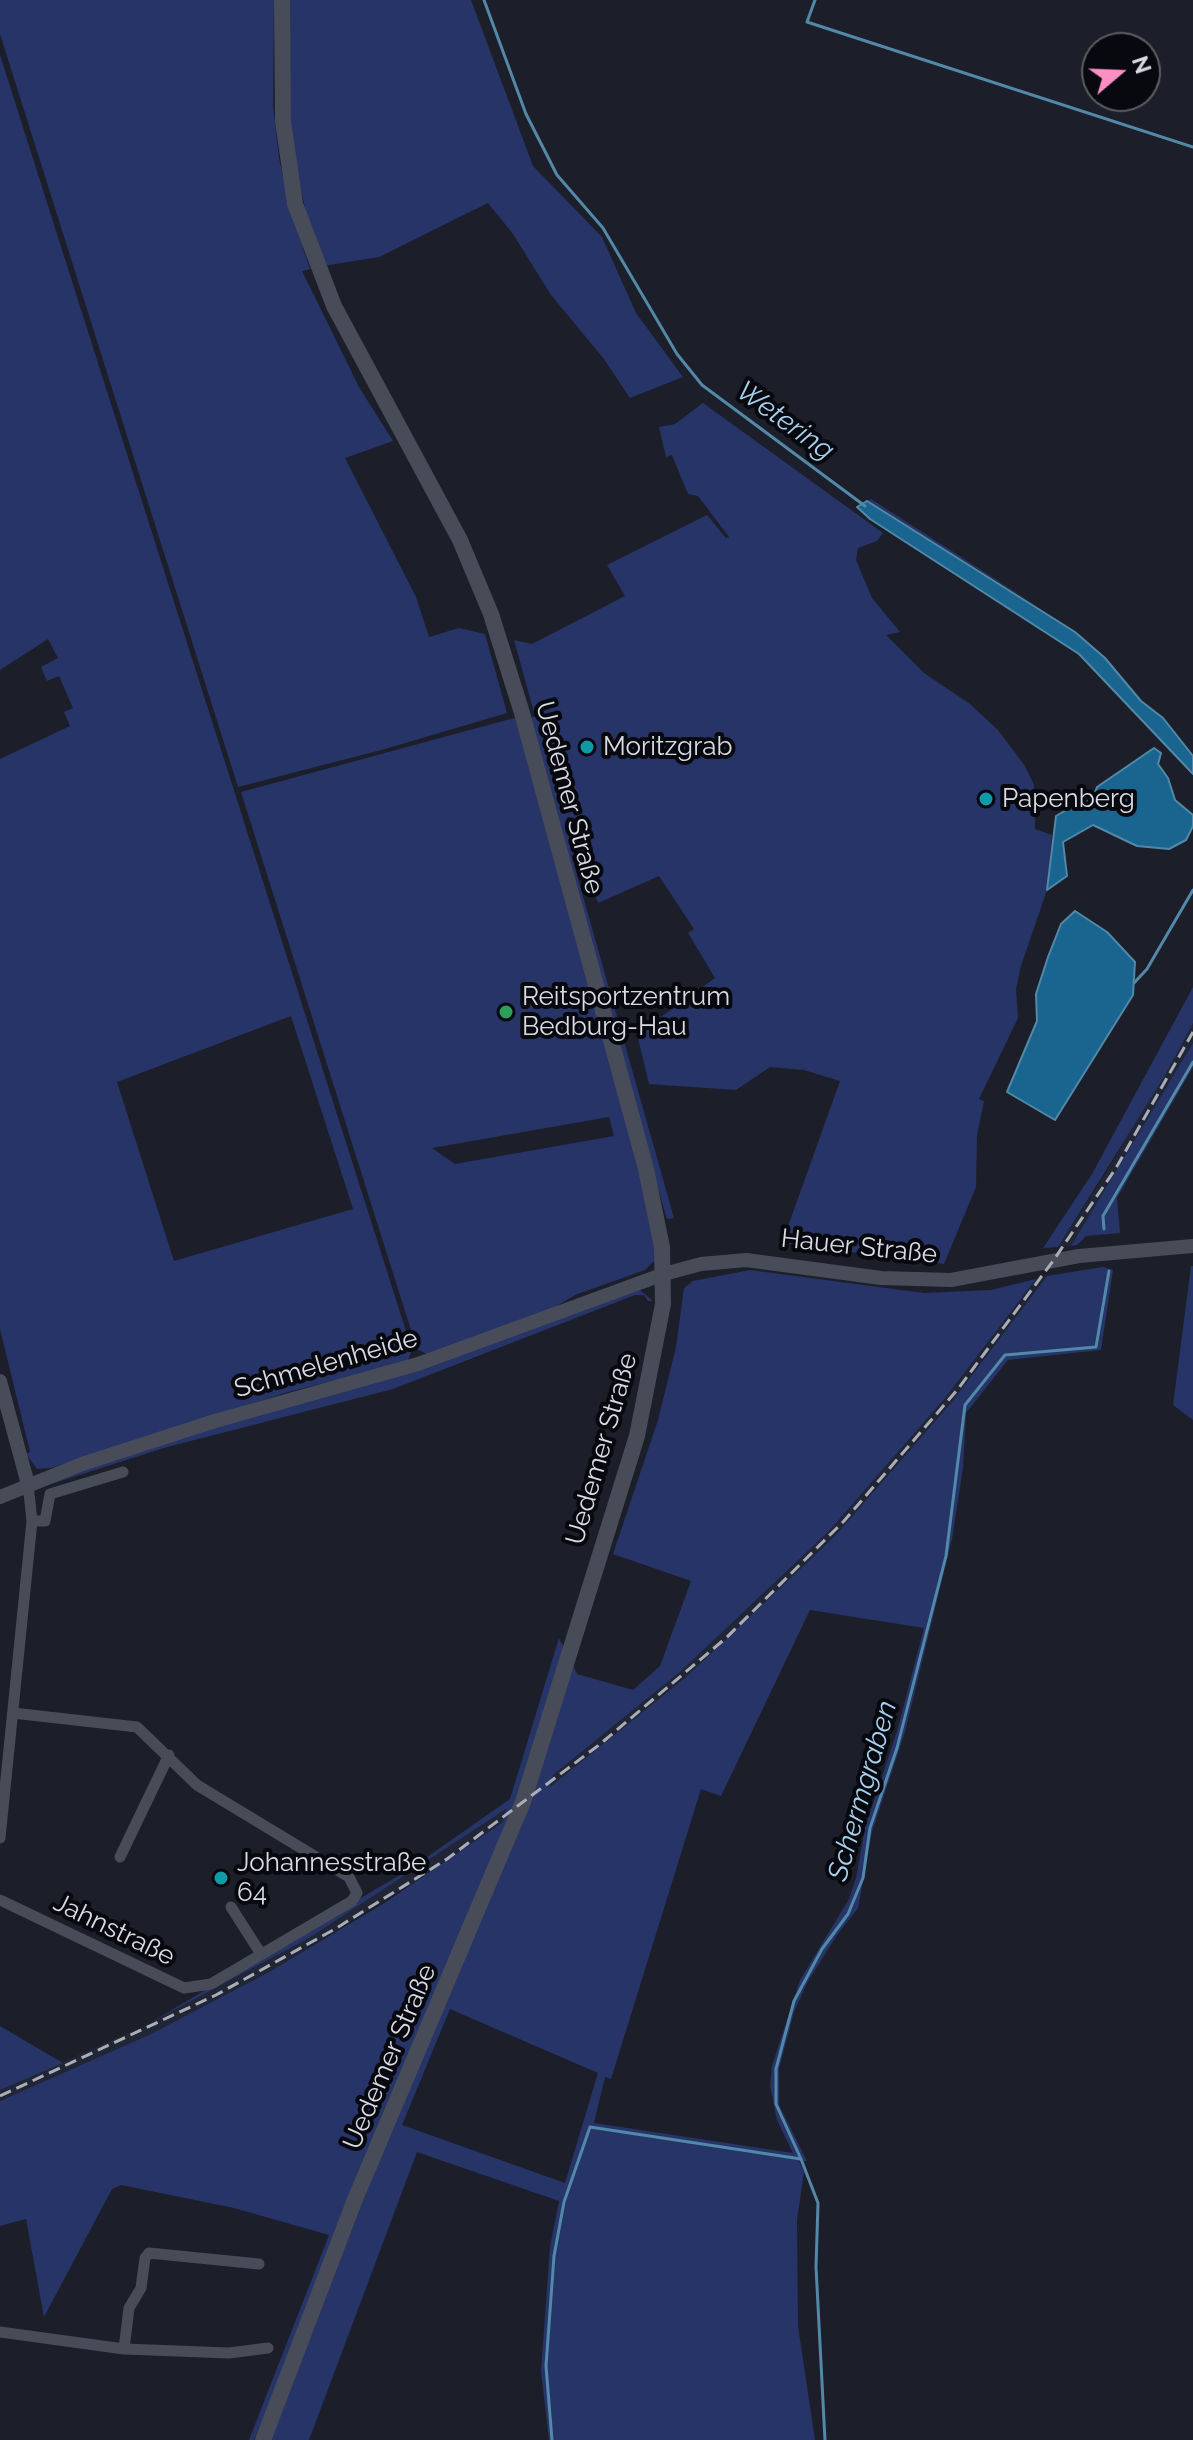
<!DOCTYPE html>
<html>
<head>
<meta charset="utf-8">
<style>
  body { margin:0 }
  #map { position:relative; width:1193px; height:2440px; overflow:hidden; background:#1c1f29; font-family:Raleway,sans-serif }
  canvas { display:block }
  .north { position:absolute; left:1081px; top:32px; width:80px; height:80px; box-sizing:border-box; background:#08090e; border:2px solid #5b5d63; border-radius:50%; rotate:71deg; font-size:22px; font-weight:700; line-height:32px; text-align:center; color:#d8dbe2 }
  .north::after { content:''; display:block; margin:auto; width:28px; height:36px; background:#fc8fc3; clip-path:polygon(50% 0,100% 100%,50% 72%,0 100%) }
</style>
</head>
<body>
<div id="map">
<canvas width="1193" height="2440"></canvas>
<div class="north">N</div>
</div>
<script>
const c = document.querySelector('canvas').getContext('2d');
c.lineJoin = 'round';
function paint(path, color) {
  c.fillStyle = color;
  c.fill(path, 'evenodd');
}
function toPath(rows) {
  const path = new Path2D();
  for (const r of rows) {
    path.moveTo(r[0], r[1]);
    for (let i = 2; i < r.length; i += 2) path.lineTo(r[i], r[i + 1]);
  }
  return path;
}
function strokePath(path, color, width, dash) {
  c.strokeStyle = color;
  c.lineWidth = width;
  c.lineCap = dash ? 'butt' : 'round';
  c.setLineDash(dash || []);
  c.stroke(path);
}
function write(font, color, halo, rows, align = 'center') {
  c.font = font + ' Raleway,sans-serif';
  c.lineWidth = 8;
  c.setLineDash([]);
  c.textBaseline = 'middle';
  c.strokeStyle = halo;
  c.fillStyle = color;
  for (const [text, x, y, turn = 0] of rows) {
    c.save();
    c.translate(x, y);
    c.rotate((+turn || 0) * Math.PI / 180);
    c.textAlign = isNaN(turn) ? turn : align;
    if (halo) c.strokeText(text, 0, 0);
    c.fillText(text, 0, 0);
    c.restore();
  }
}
paint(toPath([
  [1193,1023,1193,1043,1113,1180,1071,1246,1058,1247,1104,1176],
  [1047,1276,951,1403,835,1536,686,1677,549,1788,553,1775,681,1671,829,1531,945,1398,1036,1279],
  [507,1808,503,1822,444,1864,269,1972,151,2034,0,2101,0,2090,148,2024,309,1938]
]), '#212636');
paint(toPath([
  [0,0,274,0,273,105,279,158,291,213,310,269,302,271,359,387,393,441,345,458,416,597,429,637,459,628,485,634,507,713,385,749,238,787,0,34],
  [287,0,471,0,533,166,602,237,636,313,683,377,630,398,604,359,551,295,513,234,488,203,379,257,323,266,310,229,292,153],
  [0,55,412,1350,407,1362,288,1392,51,1468,37,1469,26,1454,30,1452,0,1329,0,759,70,726,64,712,73,708,59,676,47,681,41,667,58,658,48,639,0,670],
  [291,1016,353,1209,174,1261,117,1082],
  [703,403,883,533,877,541,858,548,856,560,872,598,900,632,886,635,924,673,970,704,998,730,1025,766,1034,785,1035,829,1052,835,1047,890,1021,966,1016,989,1018,1018,979,1099,984,1101,977,1135,976,1187,944,1264,782,1243,840,1081,804,1070,770,1067,736,1090,649,1084,637,1034,715,978,688,933,694,929,659,876,598,903,583,865,571,854,674,1218,667,1219,622,1067,529,719,535,716,514,640,532,644,625,596,607,565,707,515,726,538,729,537,698,496,688,494,672,455,666,457,659,427,675,424],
  [871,499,1039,607,867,501],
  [514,718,519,722,653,1221,657,1258,645,1270,575,1295,542,1315,429,1355,417,1349,241,792],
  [609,1117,614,1136,455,1164,432,1148],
  [1193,987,1193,1023,1164,1077,1058,1247,1043,1248,1092,1174],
  [1193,1043,1193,1067,1117,1198,1120,1233,1086,1236,1077,1245,1071,1246],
  [1191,1266,1193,1266,1193,1420,1173,1405],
  [1103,1267,1113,1270,1101,1350,1008,1360,966,1413,963,1468,952,1539,905,1732,872,1832,858,1908,837,1935,807,1983,794,2012,779,2069,779,2105,807,2161,799,2161,804,2172,797,2220,798,2326,815,2440,549,2440,541,2371,550,2247,559,2201,417,2152,309,2440,271,2440,571,1661,577,1674,633,1690,660,1666,691,1581,613,1554,658,1420,676,1347,684,1288,693,1281,750,1270,924,1293,991,1290,1036,1279,945,1398,829,1531,681,1671,553,1775,550,1787,686,1677,835,1536,951,1403,1047,1276],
  [810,1610,924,1628,897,1731,865,1828,856,1878,849,1899,800,1980,772,2066,770,2086,777,2120,793,2153,594,2123,605,2077,611,2079,701,1789,721,1796],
  [450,2009,598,2073,565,2183,402,2125],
  [640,1290,653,1301,648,1301,644,1295,635,1295,393,1389,167,1447,45,1486,47,1481],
  [559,1638,565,1650,517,1802,292,2352,254,2440,249,2440,329,2235,234,2208,121,2185,112,2189,44,2317,26,2219,0,2226,0,2101,151,2034,269,1972,386,1902,503,1822,506,1809,309,1938,148,2024,410,1869,510,1799],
  [0,2026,63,2063,0,2090]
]), '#273468');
const water = toPath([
  [867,501,1075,632,1105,658,1141,701,1163,718,1193,756,1193,774,1079,654,870,519,857,507,867,501],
  [1154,748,1161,753,1158,764,1168,778,1175,800,1193,815,1193,826,1186,840,1169,849,1137,846,1093,825,1063,842,1067,876,1047,890,1056,816,1080,802,1092,801,1097,787,1154,748],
  [1075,911,1107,932,1135,962,1133,995,1055,1120,1007,1092,1037,1021,1036,994,1048,957,1061,924,1075,911]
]);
paint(water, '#19658f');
strokePath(water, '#5288a8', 2);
strokePath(toPath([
  [484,0,526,114,557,175,603,228,677,354,702,385,865,506],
  [815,0,807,22,1193,147],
  [1134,983,1147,969,1193,890],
  [1104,1229,1103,1216,1193,1062],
  [801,2159,818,2203,816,2267,825,2440],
  [552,2440,546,2366,554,2256,564,2202,590,2127,801,2159,776,2104,776,2069,794,2001,822,1949,848,1914,863,1878,870,1828,897,1748,946,1556,965,1405,1005,1355,1096,1347,1109,1271]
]), '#5288a8', 3);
strokePath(toPath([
  [32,1521,45,1521,50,1494,123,1472],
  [0,1838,32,1521,28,1484],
  [120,1857,169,1755],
  [0,1900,184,1988,211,1984,352,1901,357,1893,349,1877,197,1785,137,1727,13,1713],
  [231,1907,261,1954],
  [0,2332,124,2349,229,2353,268,2348],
  [124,2349,129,2308,141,2288,145,2258,149,2253,259,2264]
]), '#484c58', 11);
strokePath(toPath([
  [0,1381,28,1484],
  [0,1497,82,1464,215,1421,418,1364,664,1274,701,1264,746,1260,881,1278,951,1280,1079,1256,1193,1246]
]), '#484c58', 14);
strokePath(toPath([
  [263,2440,356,2197,523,1802,637,1436,663,1304,662,1247,646,1169,522,713,491,614,460,540,334,306,295,204,283,121,282,0]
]), '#484c58', 16);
strokePath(toPath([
  [0,2096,216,1995,335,1929,447,1859,599,1745,726,1638,844,1521,958,1389,1053,1261,1116,1168,1193,1032]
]), '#aaadb5', 3, [12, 6]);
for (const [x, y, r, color] of [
  [587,747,8,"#0f9aa8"],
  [986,799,8,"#0f9aa8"],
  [506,1012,8,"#2e9e5b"],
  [221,1878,8,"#0f9aa8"]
]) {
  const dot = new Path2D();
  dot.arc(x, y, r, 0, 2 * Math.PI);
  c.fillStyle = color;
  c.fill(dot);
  strokePath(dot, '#08090e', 3);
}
write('26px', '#d8dbe2', '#08090e', [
  ["Moritzgrab",603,747],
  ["Papenberg",1002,799],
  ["Reitsportzentrum",522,997],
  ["Bedburg-Hau",522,1027],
  ["Johannesstraße",237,1863],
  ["64",237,1893]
], 'left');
write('26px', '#d8dbe2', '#08090e', [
  ["Uedemer Straße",569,798,75],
  ["Hauer Straße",859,1247,6],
  ["Schmelenheide",326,1364,-16],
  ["Uedemer Straße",602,1449,-74],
  ["Jahnstraße",114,1930,26],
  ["Uedemer Straße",390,2057,-67]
]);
write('italic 28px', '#a6d1ee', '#08090e', [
  ["Wetering",785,421,36],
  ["Schermgraben",863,1791,-74]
]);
</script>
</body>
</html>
